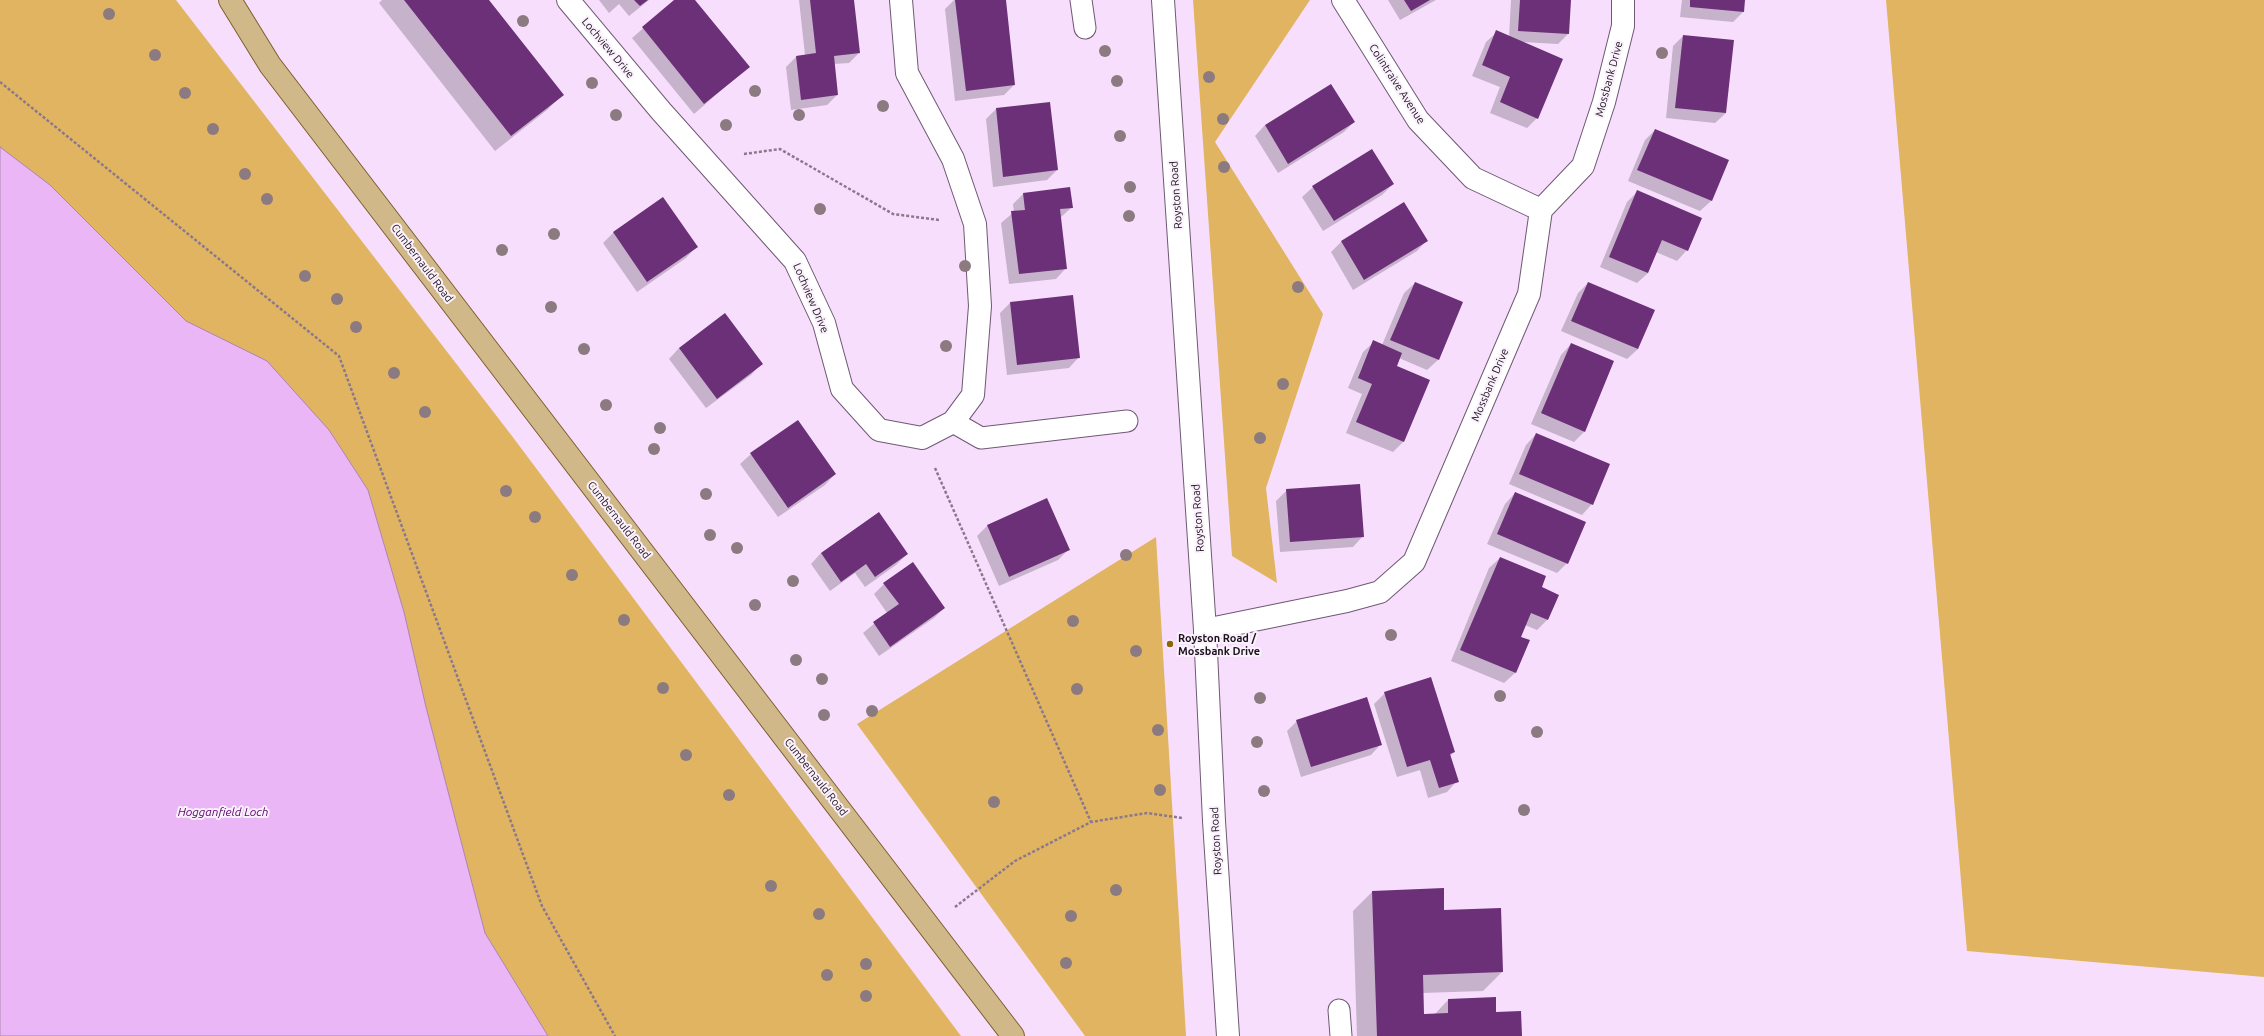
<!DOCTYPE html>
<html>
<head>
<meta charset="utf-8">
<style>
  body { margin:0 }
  canvas { display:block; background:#f7defc }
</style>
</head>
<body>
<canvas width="2264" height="1036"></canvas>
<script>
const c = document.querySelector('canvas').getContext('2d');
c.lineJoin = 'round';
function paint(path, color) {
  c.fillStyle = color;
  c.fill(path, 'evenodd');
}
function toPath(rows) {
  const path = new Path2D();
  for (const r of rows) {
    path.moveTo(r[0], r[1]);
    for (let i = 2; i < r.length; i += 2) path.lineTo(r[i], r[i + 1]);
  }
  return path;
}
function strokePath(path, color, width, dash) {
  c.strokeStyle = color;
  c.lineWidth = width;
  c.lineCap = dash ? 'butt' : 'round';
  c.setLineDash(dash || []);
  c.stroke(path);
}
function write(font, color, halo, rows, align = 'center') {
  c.font = font + ' Ubuntu,sans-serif';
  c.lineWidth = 4;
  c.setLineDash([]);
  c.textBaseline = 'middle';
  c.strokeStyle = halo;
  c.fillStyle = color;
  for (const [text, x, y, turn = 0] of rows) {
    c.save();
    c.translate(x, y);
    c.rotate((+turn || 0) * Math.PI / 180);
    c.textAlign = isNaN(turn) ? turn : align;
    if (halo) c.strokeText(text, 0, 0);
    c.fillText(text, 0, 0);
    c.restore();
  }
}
paint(toPath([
  [0,0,176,0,512,436,961,1036,0,1036],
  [1193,0,1310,0,1215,142,1323,314,1266,488,1277,583,1232,556],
  [1886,0,2264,0,2264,977,1967,951],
  [1156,537,1186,1036,1085,1036,857,724]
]), '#e1b461');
const water = toPath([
  [0,147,50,185,186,321,267,361,329,430,368,490,404,612,426,707,485,933,548,1036,0,1036,0,147]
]);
paint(water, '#eab6f5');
strokePath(water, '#ac85b4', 1);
paint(toPath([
  [382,0,488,0,562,95,547,110,495,151,379,3],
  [599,0,649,0,629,16,619,4,609,13],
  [676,0,694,0,748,67,694,114,632,38],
  [799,0,853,0,859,53,849,63,834,64,837,95,827,105,791,110,786,67,797,56,805,55],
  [954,0,1005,0,1014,85,1004,95,955,101,945,9],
  [1388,0,1436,0,1400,20],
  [1511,0,1570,0,1568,34,1558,44,1522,42,1537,118,1527,128,1490,113,1500,87,1472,76,1486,42,1497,32,1509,37],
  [1682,0,1744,0,1743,12,1733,22,1680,17],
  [1683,36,1726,113,1715,123,1666,118,1673,46],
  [996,109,1057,170,1047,180,993,187,986,119],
  [1354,122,1344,132,1278,173,1255,136,1265,125],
  [1655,130,1727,160,1711,201,1700,211,1628,181,1645,140],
  [1393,184,1382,195,1323,231,1302,197,1313,187],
  [1637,192,1687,250,1677,261,1656,252,1648,273,1637,283,1600,267,1627,202],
  [1023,194,1072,207,1060,218,1066,268,1056,279,1009,284,1001,223,1014,212,1013,204],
  [662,198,696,247,686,258,637,292,603,243,613,233],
  [1404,204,1427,240,1417,251,1353,290,1331,252,1341,242],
  [1415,283,1462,303,1438,360,1427,370,1399,358,1396,367,1428,381,1403,442,1393,452,1346,433,1362,394,1348,388,1363,352,1374,342,1382,345,1404,293],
  [1588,283,1638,349,1627,359,1561,331,1578,293],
  [1010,303,1079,357,1069,368,1007,375,1000,313],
  [724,315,761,364,751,375,706,408,669,359,679,348],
  [1571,344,1584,432,1574,442,1531,424,1561,355],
  [1536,434,1592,504,1582,515,1509,484,1526,445],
  [751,454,835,474,825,485,778,517,740,464],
  [1287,490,1363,536,1353,547,1280,552,1276,501],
  [1515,493,1567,563,1557,573,1487,544,1505,504],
  [1046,499,1069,549,1058,560,999,586,977,536,987,526],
  [878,513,907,554,896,565,865,587,855,573,830,591,811,564,821,553],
  [1500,558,1540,588,1557,595,1547,620,1537,630,1525,625,1520,637,1528,641,1515,673,1504,683,1451,661,1489,568],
  [884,584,944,608,934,618,879,656,863,633,887,613,874,594],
  [1385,693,1454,752,1450,756,1457,781,1447,792,1428,798,1420,770,1397,777,1374,704],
  [1297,721,1381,744,1371,755,1301,777,1287,731],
  [1443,889,1443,911,1502,972,1483,991,1422,993,1423,1015,1434,1015,1448,1000,1495,1013,1521,1036,1357,1036,1353,911,1372,892]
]), '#0003');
paint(toPath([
  [404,0,489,0,564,95,511,136],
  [634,0,648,0,640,6],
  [674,0,695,0,750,67,704,104,642,27],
  [810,0,854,0,860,53,834,56,838,95,801,100,796,56,816,53],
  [955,0,1006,0,1015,85,966,91],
  [1404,0,1430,0,1411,11],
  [1520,0,1571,0,1569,34,1518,31],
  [1690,0,1745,0,1744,12,1690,7],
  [1496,30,1563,59,1538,119,1500,102,1510,77,1482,65],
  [1683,35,1734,40,1726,113,1675,108],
  [1331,84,1355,122,1288,164,1265,125],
  [1050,102,1058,170,1003,177,996,108],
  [1655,129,1729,160,1712,201,1637,170],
  [1372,149,1394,184,1334,221,1312,186],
  [1070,187,1073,208,1060,209,1067,269,1019,274,1011,211,1025,210,1023,193],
  [1637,190,1702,218,1688,251,1662,240,1648,273,1609,257],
  [663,197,698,247,647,282,613,232],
  [1404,202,1428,241,1364,280,1341,241],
  [1415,282,1463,302,1439,360,1390,340],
  [1588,282,1655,310,1638,349,1571,321],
  [1073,295,1080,358,1017,365,1010,302],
  [725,313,763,364,717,399,679,348],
  [1373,340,1402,353,1397,366,1430,380,1404,442,1356,422,1372,384,1358,378],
  [1571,343,1614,361,1585,432,1541,413],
  [798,420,836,474,788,508,750,453],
  [1536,433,1610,464,1593,505,1519,474],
  [1360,484,1364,537,1290,542,1286,489],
  [1515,492,1586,522,1568,564,1497,534],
  [1047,498,1070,550,1009,577,987,525],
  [879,512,908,554,875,577,866,564,841,582,821,553],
  [1500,557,1546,576,1542,587,1559,595,1548,620,1531,613,1521,637,1530,640,1516,673,1460,650],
  [913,562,945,608,890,647,873,622,899,604,883,583],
  [1431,677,1455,752,1450,754,1459,782,1439,788,1430,760,1407,767,1384,692],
  [1367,697,1382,745,1311,767,1296,720],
  [1444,888,1444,910,1501,908,1503,972,1423,975,1424,1014,1448,1013,1448,999,1496,997,1496,1012,1521,1011,1522,1036,1377,1036,1372,891]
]), '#6b3077');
const lane = toPath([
  [1081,0,1085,28],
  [953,422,981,438,1127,421],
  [1339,1010,1341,1036]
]);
const street = toPath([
  [568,0,661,111,795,261,824,323,842,389,879,430,922,438,953,422,973,395,980,306,975,224,953,159,907,73,901,0],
  [1343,0,1418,120,1473,178,1541,210],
  [1205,630,1347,601,1380,592,1414,562,1529,294,1541,210,1583,166,1604,102,1623,26,1623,0]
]);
const secondary = toPath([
  [1163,0,1205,630,1214,821,1228,1036]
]);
const primary = toPath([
  [230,0,270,65,1013,1036]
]);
strokePath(lane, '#6f5973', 23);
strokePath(street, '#6f5973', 24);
strokePath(secondary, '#6f5973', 24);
strokePath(primary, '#7d5f2f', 24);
strokePath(toPath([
  [0,82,339,356,542,906,615,1036],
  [744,154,780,149,893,214,939,220],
  [935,468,1091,822],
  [955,907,1015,861,1091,822,1147,813,1182,818]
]), '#8a798d', 2.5, [3, 2]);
strokePath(lane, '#fff', 21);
strokePath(street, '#fff', 22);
strokePath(secondary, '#fff', 22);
strokePath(primary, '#d1b888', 22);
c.fillStyle = '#8b7a7f';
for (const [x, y] of [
  [109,14],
  [523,21],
  [1105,51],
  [1662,53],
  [155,55],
  [1209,77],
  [1117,81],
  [592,83],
  [755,91],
  [185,93],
  [883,106],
  [616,115],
  [799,115],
  [1223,119],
  [726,125],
  [213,129],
  [1120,136],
  [1224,167],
  [245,174],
  [1130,187],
  [267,199],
  [820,209],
  [1129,216],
  [554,234],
  [502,250],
  [965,266],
  [305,276],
  [1298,287],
  [337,299],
  [551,307],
  [356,327],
  [946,346],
  [584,349],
  [394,373],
  [1283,384],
  [606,405],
  [425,412],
  [660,428],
  [1260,438],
  [654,449],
  [506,491],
  [706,494],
  [535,517],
  [710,535],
  [737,548],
  [1126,555],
  [572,575],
  [793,581],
  [755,605],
  [624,620],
  [1073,621],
  [1391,635],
  [1136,651],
  [796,660],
  [822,679],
  [663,688],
  [1077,689],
  [1500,696],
  [1260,698],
  [872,711],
  [824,715],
  [1158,730],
  [1537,732],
  [1257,742],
  [686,755],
  [1160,790],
  [1264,791],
  [729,795],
  [994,802],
  [1524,810],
  [771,886],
  [1116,890],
  [819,914],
  [1071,916],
  [1066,963],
  [866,964],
  [827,975],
  [866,996]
]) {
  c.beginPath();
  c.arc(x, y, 6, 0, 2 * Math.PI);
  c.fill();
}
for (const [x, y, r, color] of [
  [1170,644,4,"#8c6507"]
]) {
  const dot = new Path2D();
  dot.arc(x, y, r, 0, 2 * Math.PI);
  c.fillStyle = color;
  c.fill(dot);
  strokePath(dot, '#fbf1fd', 1.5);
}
write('11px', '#1a121c', '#fbf1fd', [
  ["Lochview Drive",608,48,50],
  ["Mossbank Drive",1609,79,-75],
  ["Colintraive Avenue",1397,84,57],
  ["Royston Road",1176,195,-94],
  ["Cumbernauld Road",422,263,53],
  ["Lochview Drive",811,298,67],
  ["Mossbank Drive",1490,385,-67],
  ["Royston Road",1198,518,-94],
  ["Cumbernauld Road",619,520,52],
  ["Cumbernauld Road",816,777,52],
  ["Royston Road",1216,841,-93]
]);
write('bold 11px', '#1a121c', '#fbf1fd', [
  ["Royston Road /",1178,638],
  ["Mossbank Drive",1178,651]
], 'left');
write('italic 12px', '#5b066a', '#fbf1fd', [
  ["Hogganfield Loch",223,812]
]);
</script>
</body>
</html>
